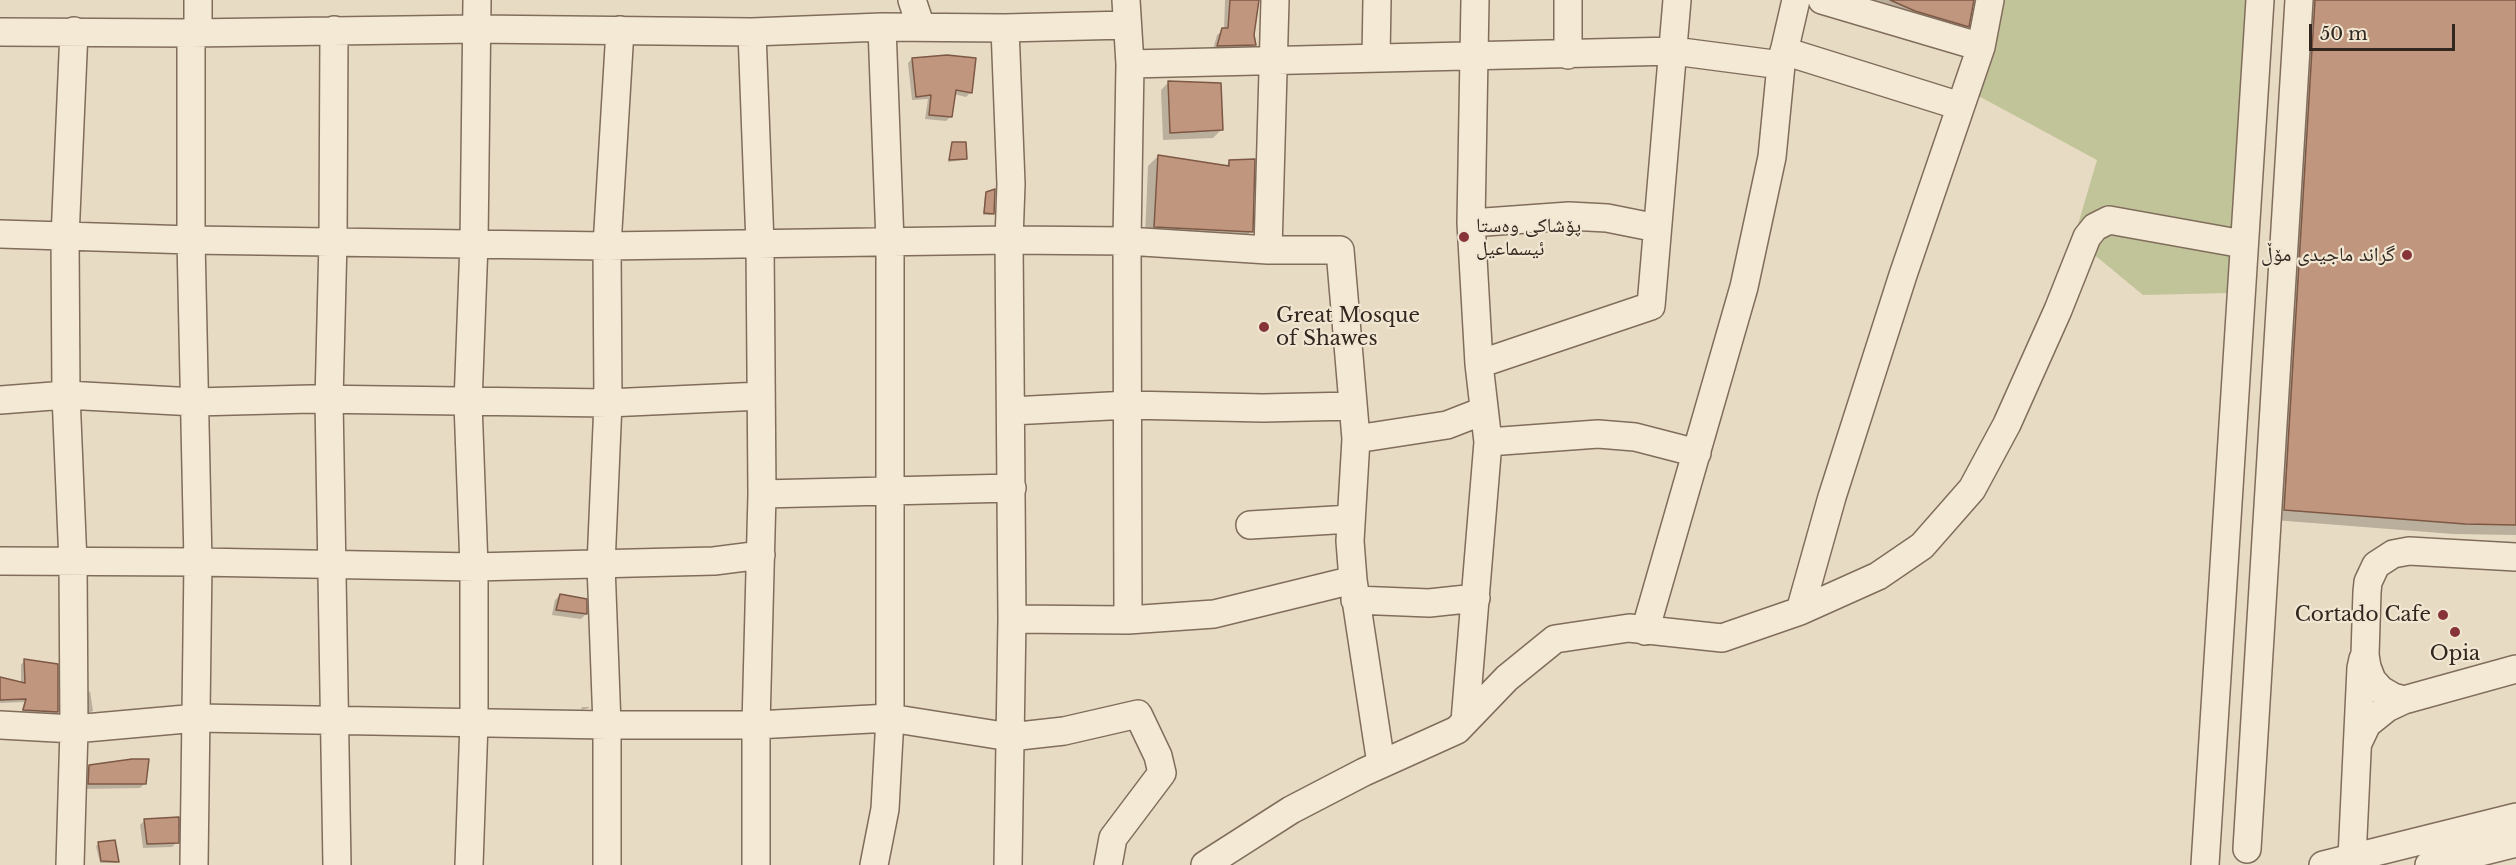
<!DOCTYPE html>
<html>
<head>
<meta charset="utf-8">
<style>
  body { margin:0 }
  #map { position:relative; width:2516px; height:865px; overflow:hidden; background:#e8dbc3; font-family:"Libre Baskerville",serif }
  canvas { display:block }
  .scale { position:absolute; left:2309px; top:24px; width:146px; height:27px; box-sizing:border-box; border:3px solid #32271f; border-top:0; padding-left:8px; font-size:18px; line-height:21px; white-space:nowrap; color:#32271f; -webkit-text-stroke:4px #f0e6d2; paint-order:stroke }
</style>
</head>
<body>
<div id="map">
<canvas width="2516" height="865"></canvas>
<div class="scale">50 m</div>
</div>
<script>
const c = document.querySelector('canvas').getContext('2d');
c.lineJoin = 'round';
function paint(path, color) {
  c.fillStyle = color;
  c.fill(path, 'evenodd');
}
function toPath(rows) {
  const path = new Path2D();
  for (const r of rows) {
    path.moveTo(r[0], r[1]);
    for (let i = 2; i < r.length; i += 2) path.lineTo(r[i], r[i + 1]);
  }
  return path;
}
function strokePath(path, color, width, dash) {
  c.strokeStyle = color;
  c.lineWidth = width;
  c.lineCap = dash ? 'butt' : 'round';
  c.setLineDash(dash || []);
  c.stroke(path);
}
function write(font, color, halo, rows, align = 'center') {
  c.font = font + ' "Libre Baskerville","Noto Naskh Arabic",serif';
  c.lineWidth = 4.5;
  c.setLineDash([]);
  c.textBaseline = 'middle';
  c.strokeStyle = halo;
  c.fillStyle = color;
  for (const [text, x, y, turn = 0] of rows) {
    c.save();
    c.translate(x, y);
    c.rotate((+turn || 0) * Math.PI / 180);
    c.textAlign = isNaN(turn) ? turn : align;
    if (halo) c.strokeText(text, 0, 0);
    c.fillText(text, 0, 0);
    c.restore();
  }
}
paint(toPath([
  [1999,0,2251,0,2229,293,2143,295,2074,238,2097,160,1973,93]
]), '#c1c499');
paint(toPath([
  [1225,0,1258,0,1252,35,1254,45,1250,50,1213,50,1217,35,1224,30],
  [1828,0,1972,0,1967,26,1957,37],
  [2305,0,2516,0,2516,535,2453,534,2274,520],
  [912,59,974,59,970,93,966,97,954,94,951,116,946,121,925,119,928,99,912,100,908,63],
  [1169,82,1221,130,1213,138,1163,140,1161,90],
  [952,143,965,158,963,160,948,162],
  [1158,156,1225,167,1230,161,1251,231,1242,241,1145,236,1148,166],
  [987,193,993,213,991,215,983,215,985,195],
  [560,595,585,600,586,614,581,619,552,615,555,600],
  [24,661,57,712,53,716,21,714,24,702,0,703,0,679,21,683,21,665],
  [90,691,93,711,88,713,88,694],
  [582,707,589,707,589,708,581,710],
  [90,766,145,783,140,788,84,789,85,771],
  [145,820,177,842,172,847,143,848,140,825],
  [99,844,118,861,116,863,100,863,96,846]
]), '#0003');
const building = toPath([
  [1230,0,1259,0,1254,35,1256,45,1217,46,1222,28,1228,28,1230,0],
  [1890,0,1974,0,1969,27,1915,11,1890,0],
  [2315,0,2516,0,2516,525,2465,524,2284,510,2315,0],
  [947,55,976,58,972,93,956,90,952,117,929,115,931,95,916,97,912,58,947,55],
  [1168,81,1221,83,1223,130,1170,133,1168,81],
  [952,142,966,142,967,159,949,160,952,142],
  [1158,155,1229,166,1229,160,1255,159,1253,232,1154,227,1158,155],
  [995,189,994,214,984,213,986,192,995,189],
  [560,594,587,599,587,614,556,610,560,594],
  [24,659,58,664,58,712,23,710,26,699,0,700,0,677,25,683,24,659],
  [132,759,149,759,146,784,88,784,89,765,132,759],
  [179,817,179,843,147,844,144,819,179,817],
  [115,840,119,862,101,861,98,842,115,840]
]);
paint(building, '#c1967e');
strokePath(building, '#7c5845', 1.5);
const minor = toPath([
  [198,0,198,33],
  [912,0,921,27],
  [1126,0,1130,64,1127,241,1128,620],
  [1568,0,1568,55],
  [1822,0,1981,47],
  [1005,28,1011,184,1009,240,1012,619,1008,865],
  [334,30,333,241,329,400,337,865],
  [0,32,191,33,475,29,752,32,882,27,1005,28,1127,25],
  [752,32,760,244,762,494,756,725,756,865],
  [191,33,191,240,198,562,194,865],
  [1784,51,1960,106],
  [1376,58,1377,0],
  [1130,64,1674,51,1781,65],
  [1471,223,1569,216,1607,218,1657,228],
  [0,234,191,240,607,246,1009,240,1127,241,1268,250,1340,250,1356,439,1350,541,1353,580,1381,764],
  [1268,250,1275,0],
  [1479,364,1651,306,1677,0],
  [0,400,66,395,195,402,311,399,608,403,761,396],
  [1011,411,1129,405,1263,408,1353,406],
  [1356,439,1447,425,1483,411],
  [1488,442,1598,434,1635,437,1697,453],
  [762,494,1012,488],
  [1250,525,1351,519],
  [0,561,198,562,474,567,714,561,761,555],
  [1355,600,1429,603,1476,598],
  [1800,611,1832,497,1903,275,1981,47,1990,0],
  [1012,619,1128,620,1214,614,1353,580],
  [1645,631,1744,287,1772,157,1781,65,1796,0],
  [2404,700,2393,697,2381,690,2372,680,2367,667,2365,655,2367,592,2368,582,2376,565,2393,554,2409,551,2516,557],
  [1465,721,1488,442,1479,364,1471,223,1475,0],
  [0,725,74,729,197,718,607,725,756,725,890,718,1010,737,1064,731,1138,714,1158,756,1162,773,1113,838,1108,865],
  [2358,743,2367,724,2387,708,2404,700,2516,669],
  [2247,849,2299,0],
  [2352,858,2361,668,2363,659],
  [70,865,74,729,73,563,66,395,65,238,74,31],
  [469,865,474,722,474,567,468,403,474,243,477,0],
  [607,865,607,725,601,565,608,403,607,246,620,30],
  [874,865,885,809,890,718,890,242,882,27],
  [1205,865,1291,810,1364,772,1457,730,1507,678,1555,639,1629,628,1722,638,1800,611,1878,576,1922,546,1972,489,2007,424,2058,310,2087,237,2095,227,2109,220,2243,244],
  [2205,865,2260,0],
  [2323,865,2516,817],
  [2429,865,2516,843]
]);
strokePath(minor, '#806d5c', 30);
strokePath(minor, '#f4e9d5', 27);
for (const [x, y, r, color] of [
  [1464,237,6,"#873439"],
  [2407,255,6,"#873439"],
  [1264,327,6,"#873439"],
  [2443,615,6,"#873439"],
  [2455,632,6,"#873439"]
]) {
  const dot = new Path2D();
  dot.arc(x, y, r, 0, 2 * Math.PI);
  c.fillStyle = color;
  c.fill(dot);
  strokePath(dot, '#f0e6d2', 2);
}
write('20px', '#32271f', '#f0e6d2', [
  ["پۆشاکی وەستا",1476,226],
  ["ئیسماعیل",1476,249],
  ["گراند ماجیدی مۆڵ",2395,255,"right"],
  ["Great Mosque",1276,316],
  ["of Shawes",1276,339],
  ["Cortado Cafe",2431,615,"right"],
  ["Opia",2455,654,"center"]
], 'left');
</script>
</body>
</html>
